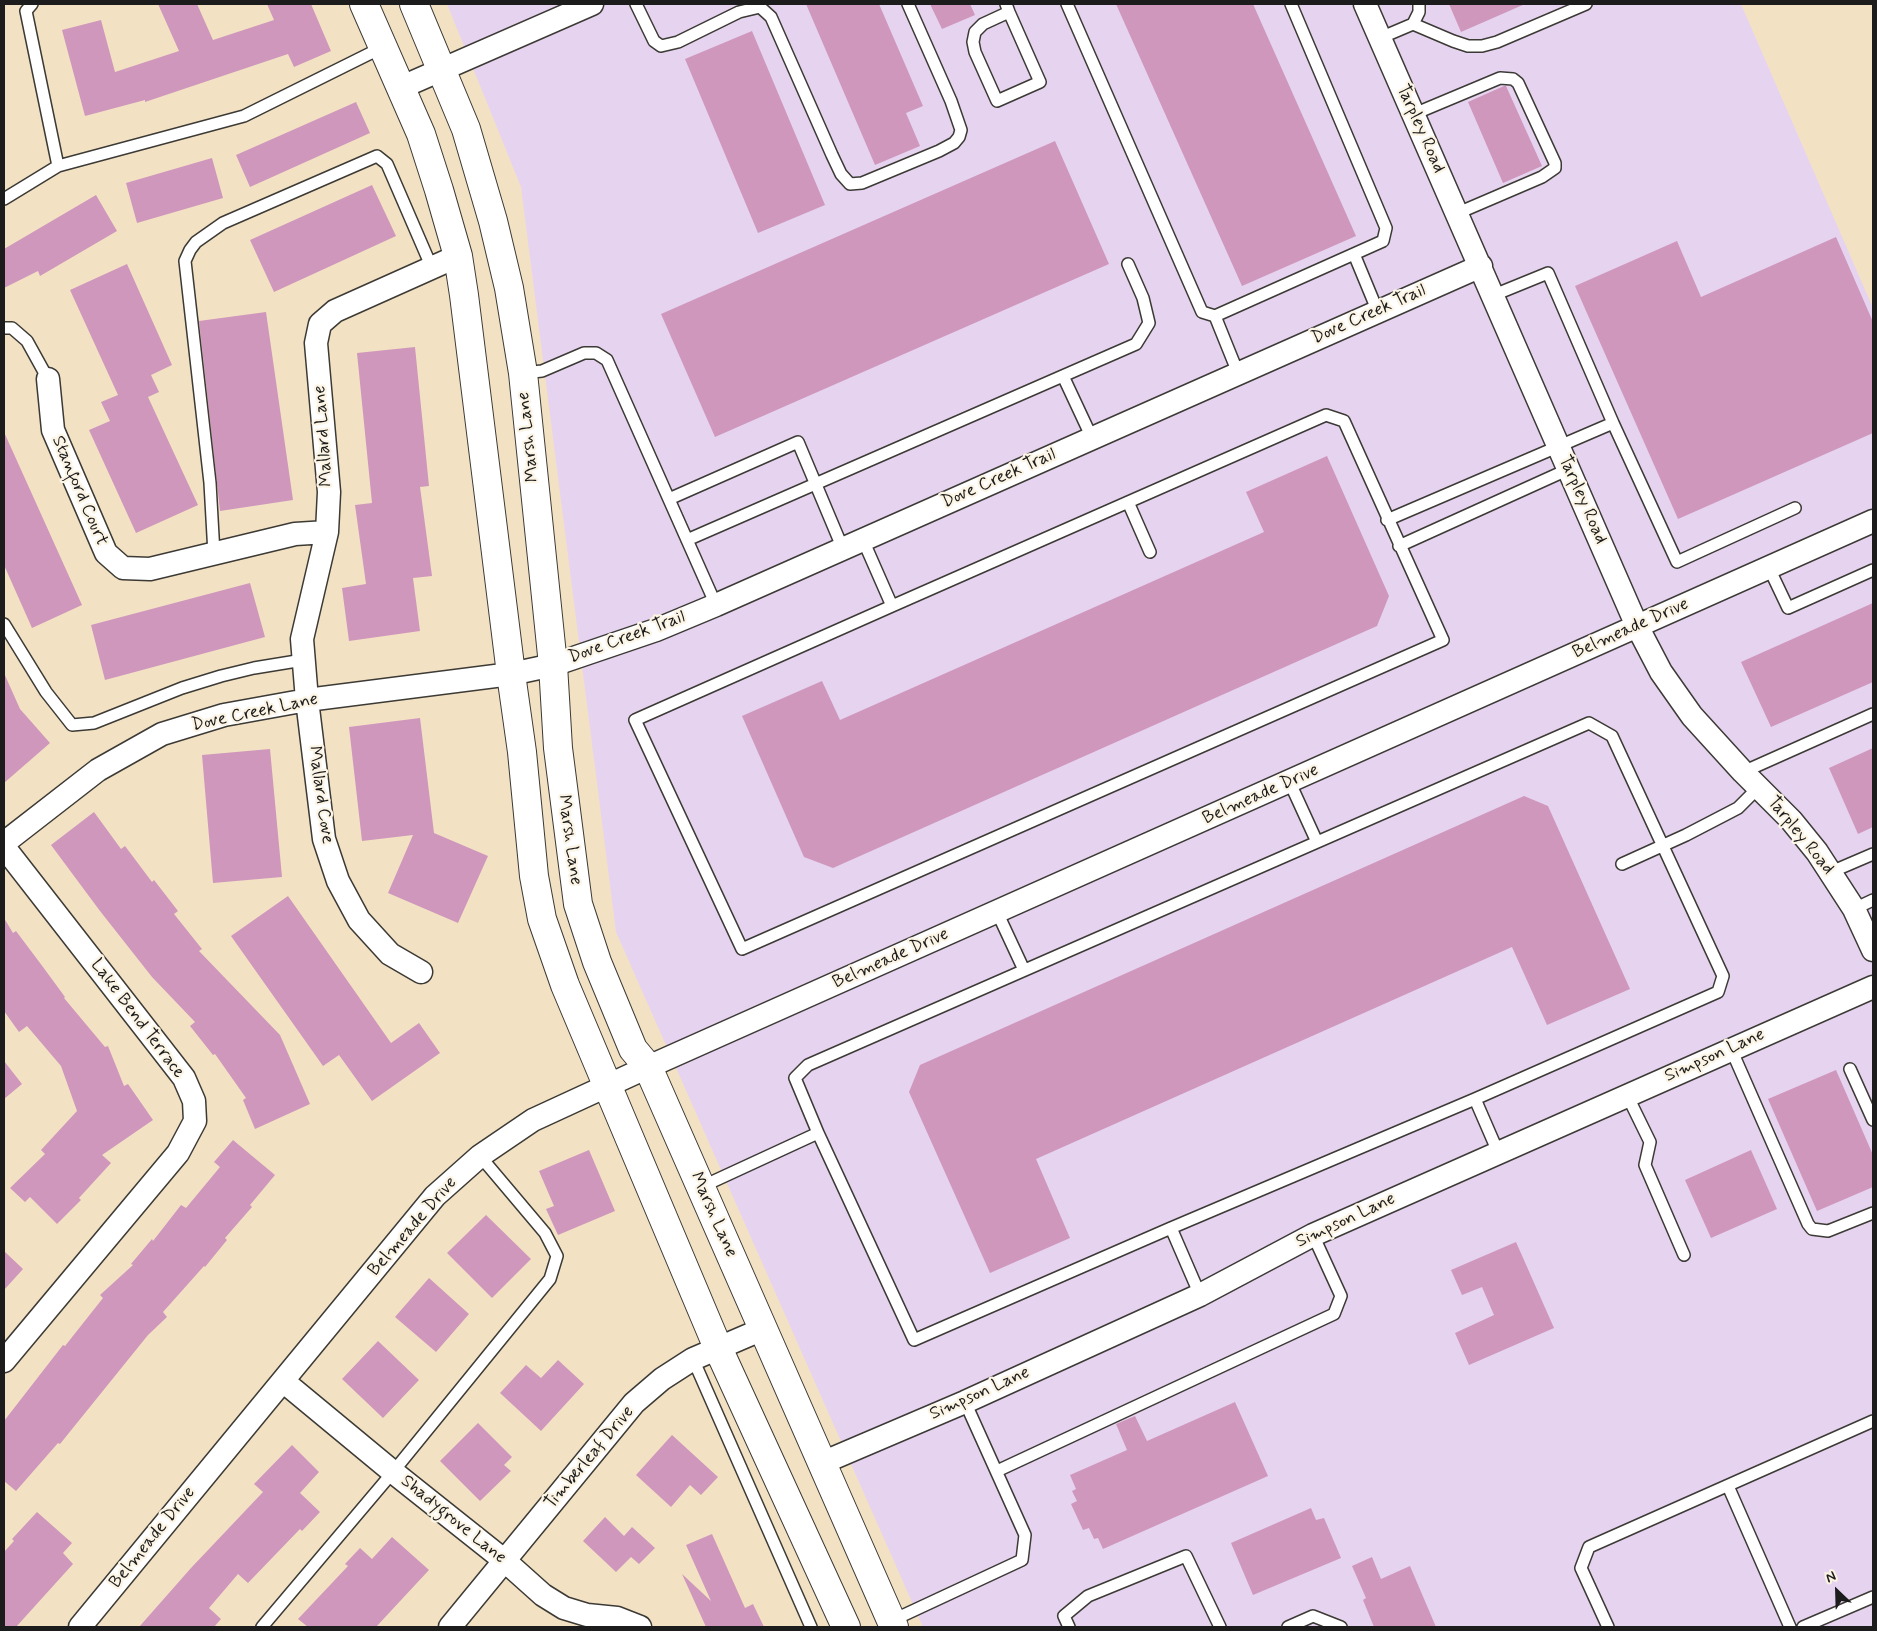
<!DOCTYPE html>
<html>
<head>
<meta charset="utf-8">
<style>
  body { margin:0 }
  #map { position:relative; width:1877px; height:1631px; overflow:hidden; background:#f3e1c4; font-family:Mynerve,sans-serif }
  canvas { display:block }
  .frame { position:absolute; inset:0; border:5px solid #1c1c1c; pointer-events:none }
  .north { position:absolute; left:1812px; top:1566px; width:50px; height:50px; -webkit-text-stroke:4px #fcf5e5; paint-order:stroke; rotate:336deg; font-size:14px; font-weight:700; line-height:20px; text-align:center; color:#1c1c1c }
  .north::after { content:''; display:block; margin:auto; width:18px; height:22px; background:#1c1c1c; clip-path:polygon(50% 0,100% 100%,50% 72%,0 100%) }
</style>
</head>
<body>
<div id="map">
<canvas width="1877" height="1631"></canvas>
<div class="frame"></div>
<div class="north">N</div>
</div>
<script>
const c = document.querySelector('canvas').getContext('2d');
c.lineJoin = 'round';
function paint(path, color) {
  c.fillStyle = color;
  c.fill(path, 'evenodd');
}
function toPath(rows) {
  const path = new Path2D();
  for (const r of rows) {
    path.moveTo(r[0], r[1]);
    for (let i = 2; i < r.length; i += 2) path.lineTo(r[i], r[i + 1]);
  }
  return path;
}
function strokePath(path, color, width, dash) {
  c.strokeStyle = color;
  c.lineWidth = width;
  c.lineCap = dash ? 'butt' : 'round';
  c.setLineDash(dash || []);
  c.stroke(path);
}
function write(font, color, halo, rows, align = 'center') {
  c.font = font + ' Mynerve,sans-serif';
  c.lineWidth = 4.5;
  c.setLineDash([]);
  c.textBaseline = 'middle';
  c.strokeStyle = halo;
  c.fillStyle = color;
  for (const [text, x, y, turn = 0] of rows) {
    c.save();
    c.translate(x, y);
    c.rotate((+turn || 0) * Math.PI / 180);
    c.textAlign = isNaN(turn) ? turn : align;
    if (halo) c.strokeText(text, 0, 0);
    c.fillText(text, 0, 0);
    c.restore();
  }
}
paint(toPath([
  [447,4,1741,4,1873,308,1873,1627,923,1627,616,932,521,187]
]), '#e6d3f0');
paint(toPath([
  [158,4,197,4,213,40,274,20,267,4,311,4,331,51,294,67,288,54,145,102,145,100,85,116,62,30,101,20,115,72,179,51],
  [806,4,879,4,923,106,906,113,920,146,875,165],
  [930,4,970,4,975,15,942,29],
  [1116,4,1253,4,1356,236,1242,286],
  [1449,4,1525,4,1461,32],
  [752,31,825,205,758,233,685,59],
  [1504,86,1506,86,1542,166,1503,183,1468,102],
  [356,102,370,133,250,187,236,155],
  [1055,141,1109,264,715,437,661,314],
  [212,158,223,198,137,223,126,183],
  [372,185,396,236,274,292,250,240],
  [96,195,117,231,40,276,38,271,4,288,4,249],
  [1836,237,1873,322,1873,433,1678,519,1575,286,1677,241,1701,297],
  [127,264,172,365,151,375,159,392,148,397,198,505,136,533,89,430,110,421,101,402,118,395,70,290],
  [266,312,293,500,220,511,199,321],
  [415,347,429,486,420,487,432,576,413,578,420,631,349,641,342,588,366,584,355,505,372,503,357,353],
  [4,432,82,605,32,628,4,565],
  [1327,456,1389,596,1377,626,833,868,804,857,742,716,822,681,840,720,1264,532,1246,492],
  [250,583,265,637,105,680,91,625],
  [1873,603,1873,682,1771,727,1741,662],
  [4,673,20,709,50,743,4,783],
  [420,718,434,833,488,856,458,923,388,893,413,835,362,841,349,727],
  [1873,748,1873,827,1858,834,1829,768],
  [270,749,282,877,213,883,202,755],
  [1524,796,1548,806,1630,989,1547,1025,1512,947,1036,1159,1070,1238,990,1273,909,1092,920,1065],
  [94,812,121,849,125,846,152,882,154,880,178,911,174,914,202,949,199,951,280,1035,310,1104,255,1129,243,1100,246,1098,215,1054,213,1055,190,1026,195,1022,152,977,100,911,51,845],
  [288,896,391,1043,419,1023,440,1053,372,1101,339,1055,323,1066,231,936],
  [4,918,13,933,16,931,43,967,65,997,64,998,105,1047,108,1046,124,1086,128,1084,153,1120,102,1155,111,1163,79,1198,81,1200,57,1224,30,1197,25,1202,10,1188,45,1154,41,1150,77,1111,61,1066,27,1026,19,1032,4,1011],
  [4,1061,22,1084,4,1099],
  [1836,1070,1873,1155,1873,1187,1817,1211,1768,1099],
  [233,1140,275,1175,250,1205,252,1207,225,1238,227,1240,205,1267,204,1266,163,1312,167,1317,148,1335,60,1444,58,1443,16,1491,4,1481,4,1421,63,1345,65,1346,103,1298,100,1295,133,1265,131,1264,152,1239,153,1241,181,1205,186,1208,220,1167,214,1162],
  [589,1150,615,1211,558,1235,546,1209,554,1206,539,1171],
  [1751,1150,1777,1209,1711,1238,1685,1180],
  [486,1215,531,1259,492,1298,447,1253],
  [1516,1242,1554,1328,1469,1365,1455,1333,1494,1315,1482,1287,1462,1295,1451,1270],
  [4,1251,23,1269,4,1290],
  [429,1278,469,1314,436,1352,395,1317],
  [378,1341,419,1380,383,1418,342,1379],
  [558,1360,584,1384,541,1431,500,1393,526,1365,541,1378],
  [1235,1402,1268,1476,1103,1549,1098,1538,1094,1539,1089,1528,1083,1530,1071,1504,1077,1501,1072,1491,1076,1489,1070,1475,1127,1450,1116,1424,1135,1416,1147,1441],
  [478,1423,512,1457,504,1465,511,1471,480,1501,440,1461],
  [672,1435,718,1477,701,1495,690,1485,671,1507,636,1475],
  [292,1445,319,1472,300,1493,320,1512,302,1531,300,1529,248,1583,238,1574,209,1608,221,1619,214,1627,139,1627,191,1568,263,1492,254,1484],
  [1311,1508,1316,1520,1324,1518,1341,1558,1253,1595,1231,1543],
  [37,1512,72,1543,63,1553,73,1564,16,1627,4,1627,4,1552,14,1541,12,1539],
  [605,1517,624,1536,632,1527,655,1548,639,1564,631,1557,616,1572,583,1541],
  [712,1534,745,1608,753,1604,764,1627,706,1627,682,1574,711,1601,686,1545],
  [392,1537,429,1570,376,1627,308,1627,298,1619,348,1566,345,1564,360,1548,372,1559],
  [1372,1557,1381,1579,1410,1566,1436,1627,1374,1627,1363,1600,1366,1598,1352,1566]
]), '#cf97bc');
const lane = toPath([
  [32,4,26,11,58,166],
  [636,4,654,41,661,46,678,42,739,12,760,7,771,17,832,155,841,174,850,184,862,183,939,151,954,143,959,137,961,130,951,101,908,4],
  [1006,4,1009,12,1040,82,997,101,975,52,973,42,975,32,983,24,1009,12],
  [1067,4,1202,312,1215,316,1383,241,1386,228,1291,4],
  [1413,24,1453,41,1468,46,1482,46,1497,42,1586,4],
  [1380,38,1413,24,1419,12,1419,4],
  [1414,114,1500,78,1513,79,1518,83,1555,163,1555,168,1542,177,1458,213],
  [4,199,58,166,244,116,383,47],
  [1354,254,1378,312],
  [1215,316,1238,373],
  [4,328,12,328,27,341,48,379],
  [523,373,542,371,584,353,596,353,607,360,716,605],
  [1063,376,1092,438],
  [1613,423,1677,562,1795,508],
  [669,499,798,442,843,549],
  [1128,502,1150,552],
  [1387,520,1613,423,1548,273,1494,295],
  [687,540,1136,344,1149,323,1143,298,1128,264],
  [863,540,892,606,1326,415,1344,421,1443,640,742,949,635,720,892,606],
  [1399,546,1569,469],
  [214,554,210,483,185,261,190,250,196,242,223,223,377,156,387,164,432,268],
  [1769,568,1788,608,1873,570],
  [4,624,46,692,72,725,94,723,182,688,221,676,254,668,303,660],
  [1743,772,1873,714],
  [1290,783,1317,842],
  [1622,864,1686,835,1738,808,1759,787],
  [1831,872,1873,854],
  [1854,909,1873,900],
  [997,912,1024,970],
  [1731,1049,1808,1224,1812,1229,1828,1231,1873,1213],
  [1850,1069,1873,1120],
  [1627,1095,1650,1142,1645,1165,1684,1255],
  [1475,1099,1498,1152],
  [818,1133,914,1340,1171,1228],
  [701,1187,818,1133,795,1078,808,1065,1589,723,1612,736,1723,976,1718,992,1475,1099,1171,1228,1200,1295],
  [693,1359,811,1627],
  [997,1471,1334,1314,1341,1296,1313,1235],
  [1728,1486,1790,1627],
  [891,1621,1022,1560,1025,1535,965,1402],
  [262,1627,393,1472,550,1279,557,1256,545,1233,480,1156],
  [1069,1627,1064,1616,1088,1596,1186,1556,1220,1627],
  [1288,1627,1313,1616,1341,1627],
  [1608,1627,1581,1568,1589,1547,1873,1421],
  [1803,1627,1873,1597]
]);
const street = toPath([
  [1365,4,1637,626,1661,672,1692,716,1743,772,1791,820,1817,852,1854,909,1873,950],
  [402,87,592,4],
  [48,379,53,430,106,553,123,568,150,569,295,534,327,532],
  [4,843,98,770,162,734,224,715,307,700,511,674,553,665,656,630,716,605,1481,266],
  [4,847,184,1078,194,1101,195,1121,178,1153,4,1361],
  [421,972,390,954,359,920,338,881,324,839,307,700,302,639,327,532,329,492,316,343,320,324,335,311,458,256],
  [283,1381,393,1472,505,1561,543,1595,564,1608,587,1615,617,1618,640,1627],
  [822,1463,965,1402,1200,1295,1313,1235,1873,987],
  [80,1627,435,1196,480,1156,533,1120,648,1067,1873,521],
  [450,1627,634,1403,662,1379,693,1359,763,1329]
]);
const secondary = toPath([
  [364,4,421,134,439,190,458,256,464,295,511,674,522,752,534,876,542,919,565,985,718,1348,846,1627],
  [414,4,466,129,493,221,509,288,523,373,553,665,558,748,578,904,597,962,633,1049,648,1067,894,1627]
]);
strokePath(lane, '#3c3a35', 14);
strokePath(street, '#3c3a35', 25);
strokePath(secondary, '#3c3a35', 30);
strokePath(lane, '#fff', 11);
strokePath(street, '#fff', 22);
strokePath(secondary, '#fff', 28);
write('18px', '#1c1c1c', '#fcf5e5', [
  ["Tarpley Road",1420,129,66],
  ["Dove Creek Trail",1369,315,-24],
  ["Mallard Lane",324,436,-94],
  ["Marsh Lane",529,437,-96],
  ["Dove Creek Trail",999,479,-24],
  ["Stanford Court",79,491,67],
  ["Tarpley Road",1582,500,66],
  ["Belmeade Drive",1631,629,-24],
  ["Dove Creek Trail",627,638,-20],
  ["Dove Creek Lane",255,713,-12],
  ["Mallard Cove",320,795,82],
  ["Belmeade Drive",1261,795,-24],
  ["Tarpley Road",1800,836,51],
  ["Marsh Lane",569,840,82],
  ["Belmeade Drive",891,959,-24],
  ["Lake Bend Terrace",137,1019,53],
  ["Simpson Lane",1715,1056,-24],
  ["Marsh Lane",713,1215,66],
  ["Simpson Lane",1346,1221,-25],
  ["Belmeade Drive",413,1227,-49],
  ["Simpson Lane",980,1394,-24],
  ["Timberleaf Drive",590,1458,-50],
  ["Shadygrove Lane",453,1520,39],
  ["Belmeade Drive",153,1538,-51]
]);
</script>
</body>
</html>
